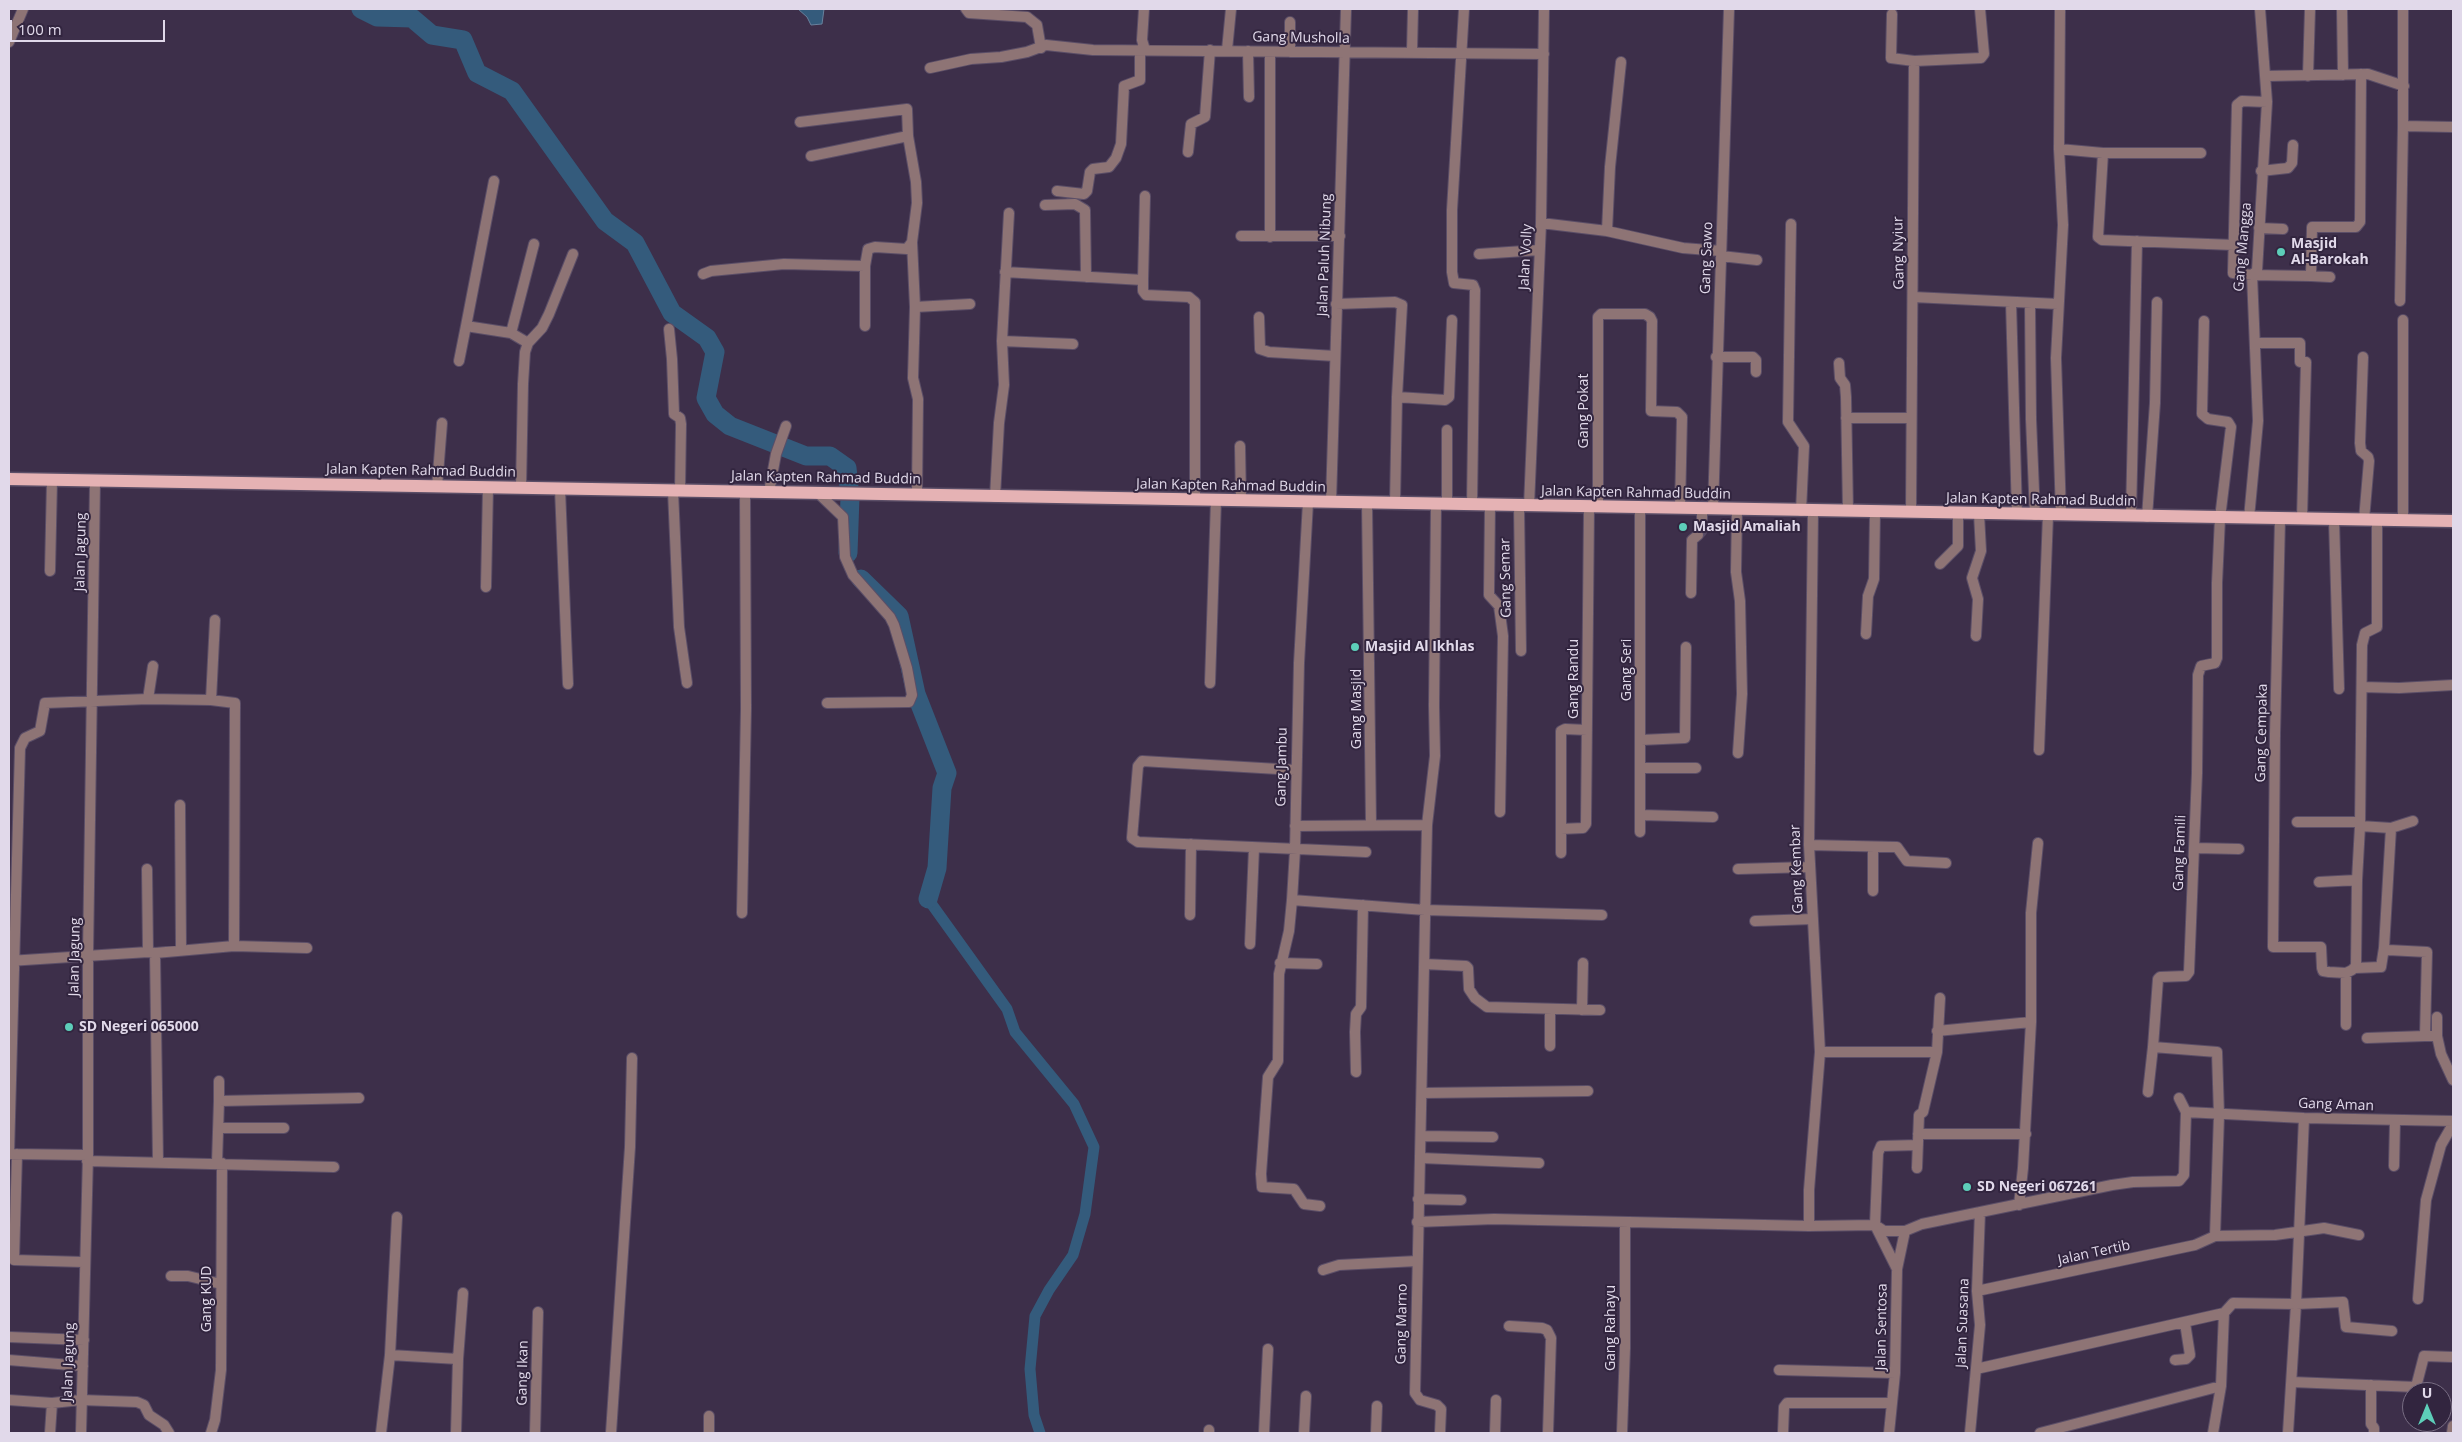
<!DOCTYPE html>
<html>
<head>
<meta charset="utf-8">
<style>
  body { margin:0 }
  #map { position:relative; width:2462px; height:1442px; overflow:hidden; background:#3d2f4a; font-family:"Open Sans",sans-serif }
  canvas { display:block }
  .frame { position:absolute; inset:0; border:10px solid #e1d9ea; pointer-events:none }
  .north { position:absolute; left:2402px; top:1382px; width:50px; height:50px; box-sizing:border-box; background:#32253f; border:1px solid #786d83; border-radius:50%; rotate:0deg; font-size:14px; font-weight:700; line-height:20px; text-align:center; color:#e1d9ea }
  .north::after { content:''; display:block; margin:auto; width:18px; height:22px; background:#5dceb9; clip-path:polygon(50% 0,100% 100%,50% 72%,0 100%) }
  .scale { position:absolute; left:10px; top:20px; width:155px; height:22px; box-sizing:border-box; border:2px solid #e1d9ea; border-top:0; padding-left:6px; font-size:15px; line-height:18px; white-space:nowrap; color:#e1d9ea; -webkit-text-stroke:4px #32253f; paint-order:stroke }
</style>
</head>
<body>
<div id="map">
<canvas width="2462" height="1442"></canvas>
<div class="frame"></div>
<div class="north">U</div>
<div class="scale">100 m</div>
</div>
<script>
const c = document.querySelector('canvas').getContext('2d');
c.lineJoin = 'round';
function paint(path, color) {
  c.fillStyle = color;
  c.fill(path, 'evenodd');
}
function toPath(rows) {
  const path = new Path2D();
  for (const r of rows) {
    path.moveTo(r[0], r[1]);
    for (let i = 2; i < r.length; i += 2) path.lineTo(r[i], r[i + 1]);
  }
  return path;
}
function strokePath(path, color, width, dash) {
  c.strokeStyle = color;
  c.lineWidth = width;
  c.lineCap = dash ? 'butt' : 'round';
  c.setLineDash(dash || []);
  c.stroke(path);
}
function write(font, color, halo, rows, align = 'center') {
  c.font = font + ' "Open Sans",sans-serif';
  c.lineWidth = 4;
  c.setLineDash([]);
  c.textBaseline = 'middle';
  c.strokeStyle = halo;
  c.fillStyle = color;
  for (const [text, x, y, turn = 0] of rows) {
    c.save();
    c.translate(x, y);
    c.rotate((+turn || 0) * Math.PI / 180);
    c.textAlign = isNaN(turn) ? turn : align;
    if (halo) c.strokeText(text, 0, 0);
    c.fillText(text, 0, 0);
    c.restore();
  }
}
const water = toPath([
  [798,9,824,9,822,24,811,25,807,17,798,9]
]);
paint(water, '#345b7c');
strokePath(water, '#68819d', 1);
strokePath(toPath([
  [928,899,1007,1009,1015,1032,1074,1104,1094,1147,1085,1214,1073,1255,1049,1290,1035,1316,1030,1369,1034,1415,1040,1433]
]), '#345b7c', 11);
strokePath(toPath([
  [361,9,377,17,412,18,432,35,463,40,477,73,512,91,605,221,635,243,672,313,707,338,715,352,706,398,715,414,730,426,806,456,830,456,847,468,850,497,848,553],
  [861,579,899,616,916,694,947,773,942,788,937,868,928,899]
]), '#345b7c', 19);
strokePath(toPath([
  [1698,535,1702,532,1702,519]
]), '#564862', 10, [10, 5]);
const minor = toPath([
  [966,9,969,13,1027,17,1037,25,1041,48],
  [1144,9,1142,40,1145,50],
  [1464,9,1452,210,1452,272,1454,283,1473,285,1475,290,1472,505],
  [2060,9,2059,149,2063,225,2056,358,2061,515],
  [2342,9,2343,75],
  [2403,9,2403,126,2453,127],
  [1892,14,1891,58,1914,61,1911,512],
  [9,42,23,9],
  [1227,50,1231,9],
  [1248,51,1249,97],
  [1412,51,1413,9],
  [1290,52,1290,22],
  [1914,61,1981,58,1984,54,1980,9],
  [930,68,971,59,1001,57,1027,52,1046,45,1093,50,1544,54],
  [2267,76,2368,74,2404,86],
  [2308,76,2310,9],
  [2267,102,2242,101,2237,105,2233,273,2252,275,2311,276,2312,227,2356,227,2360,222,2361,74],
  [800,122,907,109,908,136,916,182,917,203,912,242,915,307,913,378,918,399,917,495],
  [2059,149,2103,153,2201,153],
  [1188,152,1191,124,1205,117,1210,50],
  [2103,153,2098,237,2102,240,2234,245],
  [811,156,908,136],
  [2261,171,2288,168,2292,163,2293,145],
  [494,181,466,326,511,333,528,343,525,352,523,384,521,488],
  [1057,191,1084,194,1087,191,1090,172,1093,169,1109,167,1116,158,1121,144,1124,86,1140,80,1140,50],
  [1045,205,1075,204,1085,210,1086,277],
  [1541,223,1607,231,1683,248,1721,251],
  [1791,224,1788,422,1804,446,1801,511],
  [2259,228,2283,229],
  [1607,231,1610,167,1621,62],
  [1241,236,1340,236],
  [1270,237,1270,52],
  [1479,254,1539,250],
  [1721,256,1757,260],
  [865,266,865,326],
  [1005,272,1143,280,1145,196],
  [703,274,711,271,784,264,865,266,868,249,875,247,907,249,912,242],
  [2311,276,2330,277],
  [1143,280,1143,291,1146,295,1189,297,1195,302,1195,500],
  [1913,297,2058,304],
  [2400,301,2403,126],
  [2011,302,2017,514],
  [2030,303,2031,419,2035,515],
  [1336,304,1395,302,1402,305,1397,397,1395,503],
  [915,307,970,304],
  [1259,317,1260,349,1269,352,1335,356],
  [2204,321,2202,414,2208,419,2228,422,2231,427,2220,518,2217,583,2217,658,2215,663,2201,666,2198,675,2197,773,2189,972,2186,976,2160,977,2158,979,2153,1047,2217,1052,2219,1115,2215,1236],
  [669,329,672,359,674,414,680,418,681,424,680,491],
  [511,333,534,244],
  [1002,341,1073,344],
  [528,343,542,328,549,314,573,254],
  [2256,343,2300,343,2300,362,2306,362,2302,519],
  [1716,357,1753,357,1756,360,1756,372],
  [2363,357,2360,443,2361,451,2368,457,2369,461,2364,520],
  [459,361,466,326],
  [1839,363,1840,378,1845,385,1846,397,1848,511],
  [1397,397,1445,400,1449,397,1452,320],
  [1846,418,1911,418],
  [1240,446,1241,501],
  [437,487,442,423],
  [560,489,568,684],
  [673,491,679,627,687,683],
  [769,492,776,454,786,426],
  [819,494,843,517,845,557,853,575,890,617,894,625,907,668,912,695,909,702,827,703],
  [995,497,999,423,1004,385,1002,341,1009,213],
  [1308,502,1299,663,1295,850,1292,900,1289,931,1279,974,1278,1061,1268,1077,1261,1174,1262,1187,1294,1189,1304,1204,1320,1206],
  [1331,502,1346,9],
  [1367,503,1371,825],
  [1436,504,1434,706,1435,756,1427,825,1415,1393,1420,1400,1437,1405,1441,1409,1440,1433],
  [1447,504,1447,430],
  [1490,505,1489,595,1499,606,1503,636,1500,812],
  [1519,506,1521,651],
  [1529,506,1541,223,1544,9],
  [1598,507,1598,317,1601,314,1645,314,1650,317,1652,321,1651,411,1677,412,1682,417,1680,508],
  [1640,508,1640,832],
  [1702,509,1702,519],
  [1713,509,1729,9],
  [1737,509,1736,572,1740,601,1742,694,1738,753],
  [2131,516,2137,241],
  [2147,517,2155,403,2157,302],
  [2249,518,2258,421,2252,275,2257,271,2267,102,2260,9],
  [2280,519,2275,734,2273,947,2321,947,2322,968,2323,971,2329,972,2346,973,2352,970,2356,966,2357,880,2360,826,2362,645,2365,633,2377,627,2377,521],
  [2334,520,2339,689],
  [2403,521,2403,320],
  [1940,564,1958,546,1958,513],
  [50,571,52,480],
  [486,587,488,487],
  [1691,593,1692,540,1698,535],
  [1866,634,1868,596,1874,579,1875,512],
  [1976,636,1978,599,1972,578,1981,551,1979,514],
  [1210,683,1216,500],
  [2362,687,2399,688,2453,685],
  [148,699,153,666],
  [211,700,215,620],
  [1641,740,1685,738,1686,647],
  [2039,750,2048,515],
  [1641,768,1696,768],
  [1295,770,1142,761,1138,766,1132,838,1138,842,1366,852],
  [180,805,181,949],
  [1641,815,1713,817],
  [2297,822,2360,822],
  [1295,826,1427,825],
  [2360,826,2391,828,2413,821],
  [2391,828,2384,948,2388,950,2427,952,2425,1036,2437,1036,2441,1054,2453,1080],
  [1561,829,1583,828,1586,824,1589,507],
  [1809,845,1897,847,1907,861,1946,863],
  [1873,848,1873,891],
  [2195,848,2239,849],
  [1561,853,1561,731,1565,729,1587,730],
  [147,869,148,952],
  [1738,869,1809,867],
  [2319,882,2357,880],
  [1292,900,1425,910,1602,915],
  [742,913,746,709,745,492],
  [1190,915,1191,844],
  [1755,921,1813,919],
  [1250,944,1254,848],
  [155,953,158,1162],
  [9,961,148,952,155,953,234,946,307,948],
  [1280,963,1317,964],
  [1424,964,1466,966,1468,968,1469,989,1475,998,1487,1007,1600,1010],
  [2355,968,2381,967,2384,948],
  [2346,973,2346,1025],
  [1550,1009,1550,1046],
  [1582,1010,1583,963],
  [2437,1017,2437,1036],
  [1937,1031,2031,1022],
  [2367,1038,2425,1036],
  [1820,1052,1937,1052,1923,1112,1919,1115,1917,1168],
  [1937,1052,1940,998],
  [1356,1072,1355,1032,1356,1014,1361,1007,1363,905],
  [219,1081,219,1101],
  [2148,1092,2153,1047],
  [1422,1093,1588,1091],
  [2179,1098,2186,1112],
  [218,1128,284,1128],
  [1918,1134,2026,1134],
  [1421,1136,1493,1137],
  [9,1154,20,748,25,738,40,731,45,703,148,699,211,700,235,703,234,946],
  [11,1154,88,1155],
  [17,1154,14,1260,83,1262],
  [1421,1158,1539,1163],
  [87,1161,334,1167],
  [217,1163,219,1101,359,1098],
  [2394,1166,2395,1121],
  [1418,1199,1461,1200],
  [2019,1205,2023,1168,2031,1022,2031,913,2038,843],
  [1417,1222,1494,1219,1809,1226,1875,1225,1884,1231,1905,1231],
  [1809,1226,1809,1190,1820,1052,1809,845,1813,511],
  [1897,1269,1905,1231,1922,1224,2112,1185,2133,1182,2179,1181,2184,1175,2186,1112,2304,1118,2453,1121],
  [1323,1270,1339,1265,1417,1261],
  [171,1276,188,1276,221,1284],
  [1977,1291,2195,1245,2215,1236,2275,1235,2324,1228,2359,1235],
  [2418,1299,2426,1200,2441,1145,2453,1124],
  [2224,1313,2233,1303,2296,1304,2343,1302,2346,1327,2392,1331],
  [1509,1326,1542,1328,1547,1330,1551,1338,1548,1433],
  [9,1337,84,1340],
  [390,1355,458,1359,456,1433],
  [458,1359,463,1293],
  [9,1360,83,1366],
  [2175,1360,2186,1359,2190,1355,2185,1323],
  [1976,1369,2224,1313,2221,1386,2213,1433],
  [1779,1370,1895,1373],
  [2292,1382,2416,1387,2424,1356,2453,1357],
  [2371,1385,2371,1424,2374,1428,2374,1433],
  [9,1400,52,1403,81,1400,137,1402,144,1405,149,1415,164,1425,169,1433],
  [50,1433,52,1403],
  [81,1433,88,1155,88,955,95,481],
  [211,1433,215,1420,221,1370,222,1163],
  [381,1433,390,1355,397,1217],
  [535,1433,538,1312],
  [611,1433,630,1147,632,1058],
  [709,1433,709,1416],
  [1209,1433,1209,1430],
  [1264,1433,1268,1349],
  [1304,1433,1306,1396],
  [1376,1433,1377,1406],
  [1495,1433,1496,1400],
  [1622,1433,1625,1348,1625,1223],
  [1783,1433,1784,1407,1787,1403,1891,1403],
  [1889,1433,1895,1373,1897,1269,1875,1225,1878,1153,1881,1146,1918,1145],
  [1970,1433,1980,1325,1977,1291,1980,1212],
  [2040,1433,2221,1386],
  [2288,1433,2296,1304,2304,1118],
  [2452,1433,2453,1426]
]);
const primary = toPath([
  [9,479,2453,521]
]);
strokePath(minor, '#5b4e67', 12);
strokePath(primary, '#5b4e67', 15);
strokePath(minor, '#8e7475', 10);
strokePath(primary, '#e5b2b4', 12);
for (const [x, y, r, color] of [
  [2281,252,5,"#5dceb9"],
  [1683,527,5,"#5dceb9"],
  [1355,647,5,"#5dceb9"],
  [69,1027,5,"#5dceb9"],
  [1967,1187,5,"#5dceb9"]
]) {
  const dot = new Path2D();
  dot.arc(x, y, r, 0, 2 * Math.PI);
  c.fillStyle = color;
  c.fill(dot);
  strokePath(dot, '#32253f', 2);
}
write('14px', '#e1d9ea', '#32253f', [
  ["Gang Musholla",1301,38,1],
  ["Gang Mangga",2243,247,-85],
  ["Gang Nyiur",1899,253,-91],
  ["Jalan Paluh Nibung",1325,255,-88],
  ["Jalan Volly",1526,257,-87],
  ["Gang Sawo",1707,258,-88],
  ["Gang Pokat",1584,411,-90],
  ["Jalan Kapten Rahmad Buddin",421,471,1],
  ["Jalan Kapten Rahmad Buddin",826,478,1],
  ["Jalan Kapten Rahmad Buddin",1231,486,1],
  ["Jalan Kapten Rahmad Buddin",1636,493,1],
  ["Jalan Kapten Rahmad Buddin",2041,500,1],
  ["Jalan Jagung",81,552,-89],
  ["Gang Semar",1506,578,-91],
  ["Gang Seri",1627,670,-90],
  ["Gang Randu",1574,679,-90],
  ["Gang Masjid",1357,709,-90],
  ["Gang Cempaka",2262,733,-89],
  ["Gang Jambu",1282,767,-89],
  ["Gang Famili",2180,853,-88],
  ["Gang Kembar",1797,869,-92],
  ["Jalan Jagung",75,957,-89],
  ["Gang Aman",2336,1105,2],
  ["Jalan Tertib",2094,1253,-12],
  ["Gang KUD",207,1299,-90],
  ["Jalan Suasana",1963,1323,-88],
  ["Gang Marno",1402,1324,-89],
  ["Jalan Sentosa",1882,1327,-89],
  ["Gang Rahayu",1611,1328,-90],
  ["Jalan Jagung",69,1362,-88],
  ["Gang Ikan",523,1373,-89]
]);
write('bold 14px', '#e1d9ea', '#32253f', [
  ["Masjid",2291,244],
  ["Al-Barokah",2291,260],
  ["Masjid Amaliah",1693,527],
  ["Masjid Al Ikhlas",1365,647],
  ["SD Negeri 065000",79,1027],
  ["SD Negeri 067261",1977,1187]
], 'left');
</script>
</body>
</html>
